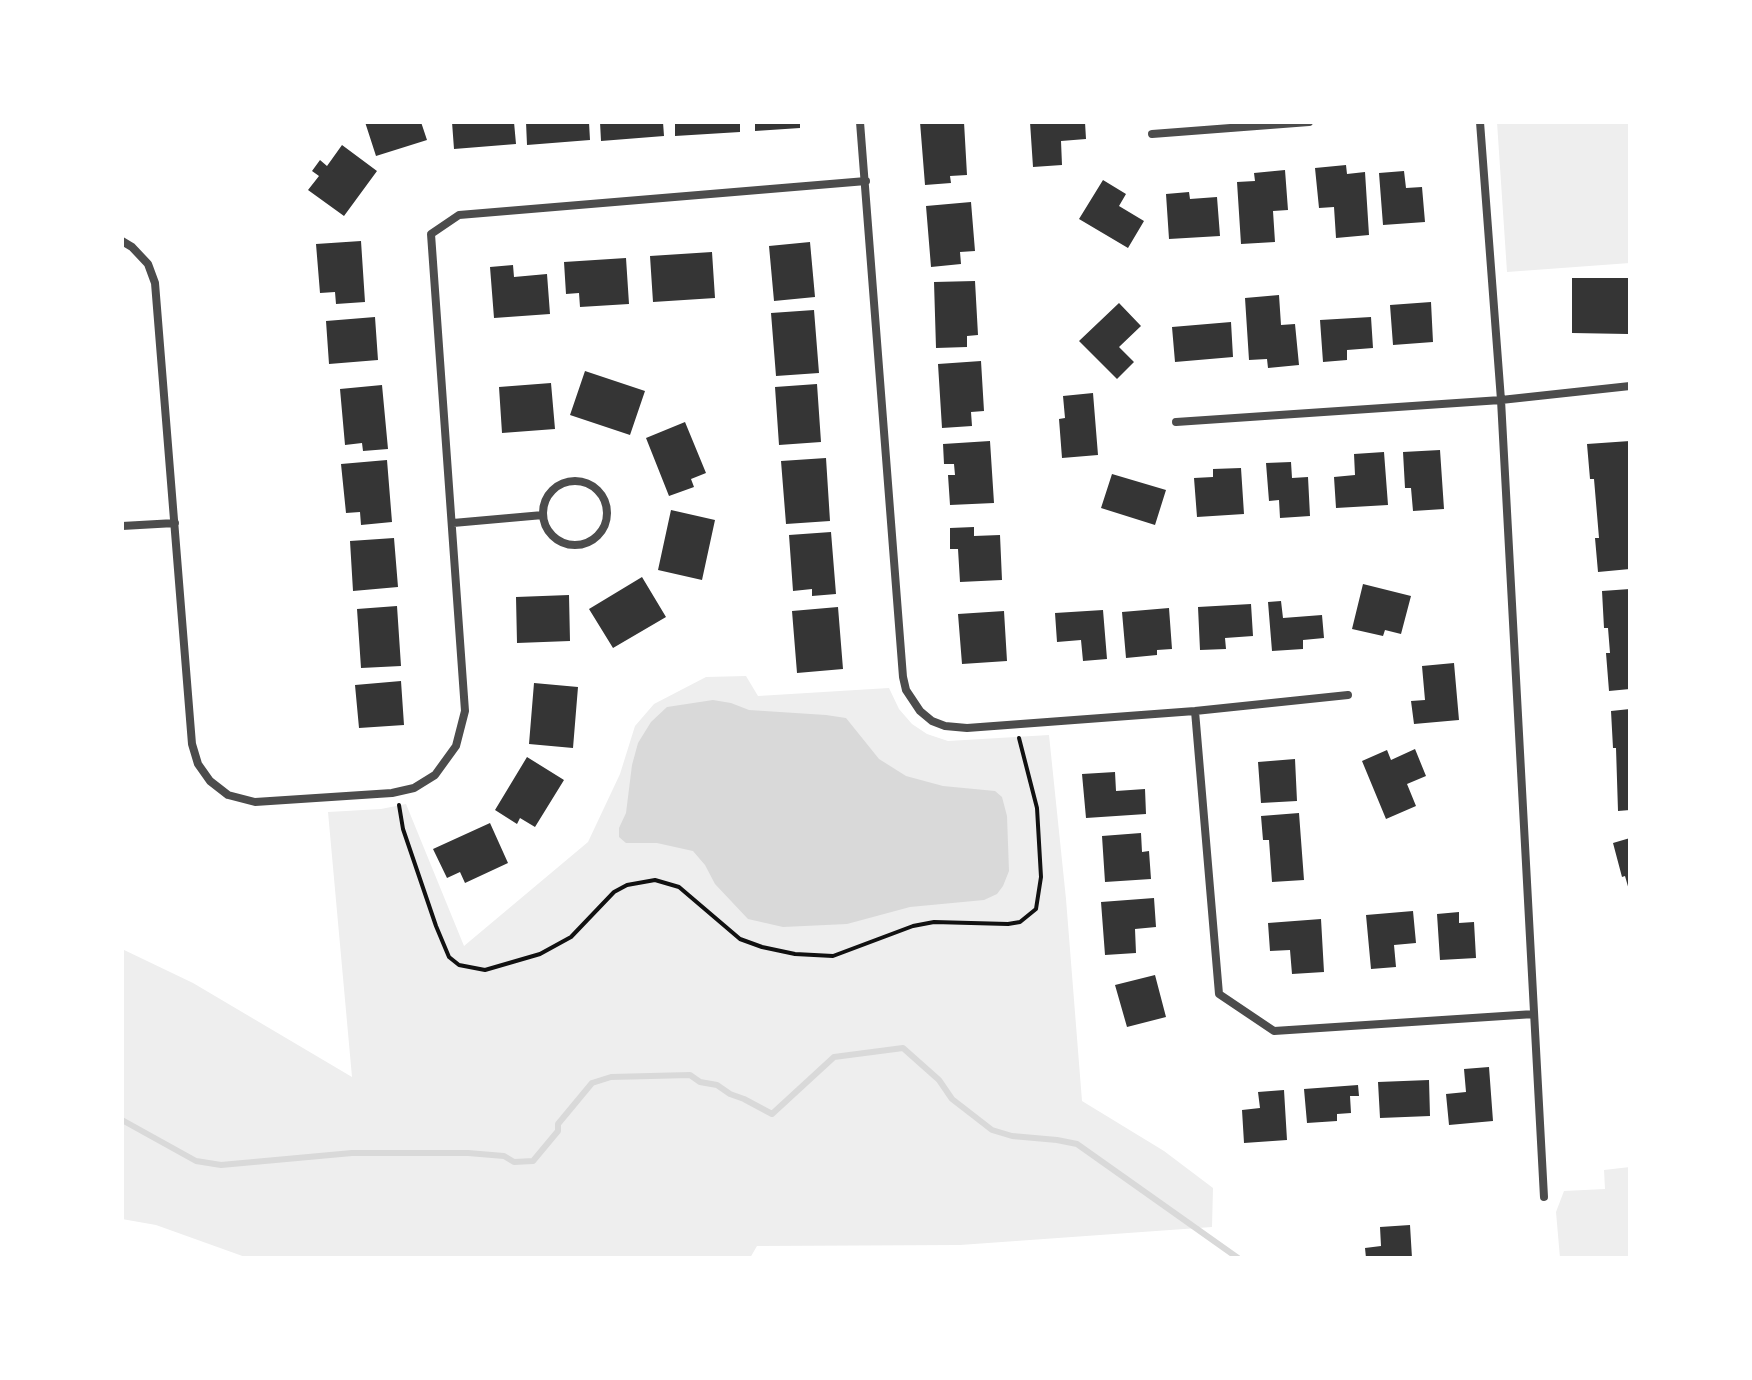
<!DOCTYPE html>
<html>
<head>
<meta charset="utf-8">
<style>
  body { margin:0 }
  #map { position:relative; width:1752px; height:1380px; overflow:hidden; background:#fff; font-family:"Nunito Sans",sans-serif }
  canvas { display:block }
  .frame { position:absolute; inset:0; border:124px solid #fff; pointer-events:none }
</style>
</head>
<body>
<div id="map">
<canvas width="1752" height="1380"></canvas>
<div class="frame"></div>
</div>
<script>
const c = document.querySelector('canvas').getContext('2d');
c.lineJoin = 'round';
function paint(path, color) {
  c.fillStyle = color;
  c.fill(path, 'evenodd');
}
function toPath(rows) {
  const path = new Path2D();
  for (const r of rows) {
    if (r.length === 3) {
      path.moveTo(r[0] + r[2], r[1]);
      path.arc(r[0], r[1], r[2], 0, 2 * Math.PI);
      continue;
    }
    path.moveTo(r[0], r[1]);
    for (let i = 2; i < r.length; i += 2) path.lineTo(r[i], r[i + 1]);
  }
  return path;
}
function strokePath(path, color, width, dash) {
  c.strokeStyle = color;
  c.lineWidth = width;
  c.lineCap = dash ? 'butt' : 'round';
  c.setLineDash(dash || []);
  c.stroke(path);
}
paint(toPath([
  [1497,122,1630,122,1630,263,1507,272],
  [746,676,758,696,889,688,899,709,912,724,927,734,948,741,1049,735,1066,899,1082,1101,1164,1151,1213,1188,1212,1227,960,1245,757,1246,750,1258,248,1258,156,1225,122,1219,122,949,193,983,352,1077,328,812,381,809,406,804,464,946,588,842,620,774,635,726,654,704,706,677],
  [1630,1167,1630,1258,1560,1258,1556,1212,1564,1191,1605,1189,1604,1170]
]), '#eee');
paint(toPath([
  [713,700,731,703,749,710,826,715,846,718,879,759,906,776,943,786,995,791,1002,797,1007,816,1009,871,1003,886,997,894,984,900,910,907,847,924,783,927,748,919,715,884,705,865,693,851,657,843,626,843,619,837,619,828,626,813,632,765,638,743,651,722,667,707]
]), '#d9d9d9');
strokePath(toPath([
  [122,1120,196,1161,221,1165,352,1153,468,1153,504,1156,514,1162,533,1161,558,1131,558,1124,592,1083,611,1077,690,1075,700,1082,717,1085,730,1094,744,1099,772,1114,834,1057,903,1048,939,1080,952,1099,992,1130,1012,1136,1057,1140,1077,1144,1238,1258]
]), '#d9d9d9', 6);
paint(toPath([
  [365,122,421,122,427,140,376,156],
  [452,122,514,122,516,144,454,149],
  [526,122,589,122,590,140,527,145],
  [600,122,663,122,664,136,601,141],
  [675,122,740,122,740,132,675,136],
  [755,122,800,122,800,128,755,131],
  [920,122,964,122,967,175,950,176,951,183,925,185],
  [1030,122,1085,122,1086,139,1061,141,1062,165,1033,167],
  [342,145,377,171,344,216,308,190,319,176,312,171,320,160,327,166],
  [1346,165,1347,174,1365,172,1369,235,1336,238,1334,207,1319,208,1315,168],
  [1285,170,1288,210,1273,211,1275,242,1241,244,1237,182,1255,181,1254,173],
  [1404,171,1406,188,1422,187,1425,222,1383,225,1379,173],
  [1103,180,1126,194,1119,206,1144,221,1128,248,1079,219],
  [1189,192,1190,199,1217,197,1220,236,1169,239,1166,194],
  [971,202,975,251,960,252,961,264,931,267,926,206],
  [361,241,365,302,336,304,335,292,320,293,316,244],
  [810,242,815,297,774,301,769,246],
  [712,252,715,298,653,302,650,256],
  [626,258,629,304,580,307,579,293,566,294,564,262],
  [513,265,514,277,547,274,550,314,494,318,490,267],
  [1572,278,1630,278,1628,334,1572,333],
  [975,281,978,335,967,336,967,347,936,348,934,282],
  [1279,295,1281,325,1295,324,1299,365,1268,368,1267,359,1249,360,1245,298],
  [1431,302,1433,342,1393,345,1390,305],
  [1119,303,1141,326,1119,347,1134,362,1117,379,1079,341],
  [814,310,819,373,776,376,771,313],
  [375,317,378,360,329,364,326,321],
  [1371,317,1373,348,1347,350,1347,360,1323,362,1320,320],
  [1231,322,1233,357,1175,362,1172,327],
  [981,361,984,411,971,412,972,426,942,428,938,364],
  [585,371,645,391,630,435,570,415],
  [551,383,555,429,502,433,499,387],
  [817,384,821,442,779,445,775,387],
  [382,385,388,449,363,451,362,443,345,445,340,389],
  [1093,393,1098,455,1062,458,1059,419,1065,418,1063,396],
  [685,422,706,473,691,479,694,487,669,496,646,438],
  [990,441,994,503,950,505,948,475,955,475,954,464,944,464,943,444],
  [1630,441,1630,569,1598,572,1595,538,1599,538,1594,479,1590,479,1587,444],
  [1440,450,1444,509,1413,511,1411,488,1405,488,1403,452],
  [1384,452,1388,505,1336,508,1334,477,1355,475,1354,454],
  [826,458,830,521,786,524,781,461],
  [387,460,392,522,361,525,360,512,346,513,341,464],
  [1291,462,1292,478,1308,477,1310,516,1280,518,1279,500,1269,501,1266,463],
  [1241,468,1244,514,1197,517,1194,478,1213,477,1213,469],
  [1112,474,1166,490,1155,525,1101,508],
  [671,510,715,520,702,580,658,570],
  [974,527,974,536,1000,535,1002,580,960,582,958,549,950,549,950,528],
  [831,532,836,594,812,596,812,589,793,591,789,535],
  [394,538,398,587,353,591,350,541],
  [642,577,666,617,613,648,589,609],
  [1363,584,1411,596,1401,634,1385,630,1383,636,1352,629],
  [1630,589,1630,689,1609,691,1606,653,1610,653,1608,628,1604,628,1602,591],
  [569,595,570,641,517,643,516,597],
  [1281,601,1283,618,1322,615,1324,638,1303,640,1303,649,1272,651,1268,602],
  [1251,604,1253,636,1225,638,1226,649,1200,650,1198,607],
  [397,606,401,666,361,668,357,609],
  [838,607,843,669,797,673,792,611],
  [1169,608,1172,649,1157,650,1157,655,1126,658,1122,612],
  [1103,610,1107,659,1083,661,1081,640,1057,642,1055,613],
  [1004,611,1007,661,962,664,958,614],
  [1454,663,1459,720,1414,724,1411,701,1425,700,1422,666],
  [401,681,404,725,359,728,355,685],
  [534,683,578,687,573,748,529,744],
  [1630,709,1630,810,1618,811,1616,748,1613,748,1611,711],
  [1415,749,1426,776,1407,784,1416,806,1386,819,1362,761,1387,750,1391,760],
  [527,757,564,780,535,827,520,818,517,824,495,810],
  [1295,759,1297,801,1261,803,1258,762],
  [1115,772,1116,791,1145,789,1146,814,1086,818,1082,774],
  [1299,813,1304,880,1272,882,1269,840,1263,840,1261,816],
  [490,823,508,863,465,883,460,872,447,878,433,849],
  [1141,833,1142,852,1149,851,1151,879,1105,882,1102,836],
  [1630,838,1630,890,1629,890,1625,876,1622,877,1613,843],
  [1154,898,1156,927,1135,929,1136,953,1105,955,1101,902],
  [1413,911,1416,943,1394,945,1396,967,1371,969,1366,915],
  [1459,912,1459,923,1474,922,1476,958,1440,960,1437,914],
  [1321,919,1324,972,1292,974,1290,950,1270,951,1268,923],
  [1155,975,1166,1017,1127,1027,1115,985],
  [1489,1067,1493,1121,1449,1125,1446,1094,1466,1092,1464,1069],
  [1429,1080,1430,1116,1380,1118,1378,1082],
  [1358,1085,1359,1096,1350,1096,1351,1113,1337,1114,1337,1121,1307,1123,1304,1089],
  [1284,1090,1287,1140,1244,1143,1242,1110,1260,1108,1258,1092],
  [1410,1225,1412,1258,1366,1258,1365,1248,1381,1246,1380,1227]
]), '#353535');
strokePath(toPath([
  [399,805,403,829,436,926,449,957,459,965,485,970,540,954,571,937,614,892,627,885,655,880,679,887,740,939,762,947,795,954,833,956,913,926,934,922,1008,924,1020,922,1036,909,1041,877,1037,808,1019,738]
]), '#111', 4);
strokePath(toPath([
  [860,122,903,677,906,690,920,711,932,721,945,726,967,728,1195,711,1348,695],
  [1480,122,1501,400,1544,1197],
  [1152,134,1309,122],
  [122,241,132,247,148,264,155,283,192,744,198,764,210,781,228,795,255,802,392,793,414,788,435,775,456,746,465,711,431,234,459,215,866,181],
  [1176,422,1501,400,1630,386],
  [575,513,32],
  [453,523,543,515],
  [122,526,175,523],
  [1195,711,1219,994,1274,1031,1534,1014]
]), '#4c4c4c', 8);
</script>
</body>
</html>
